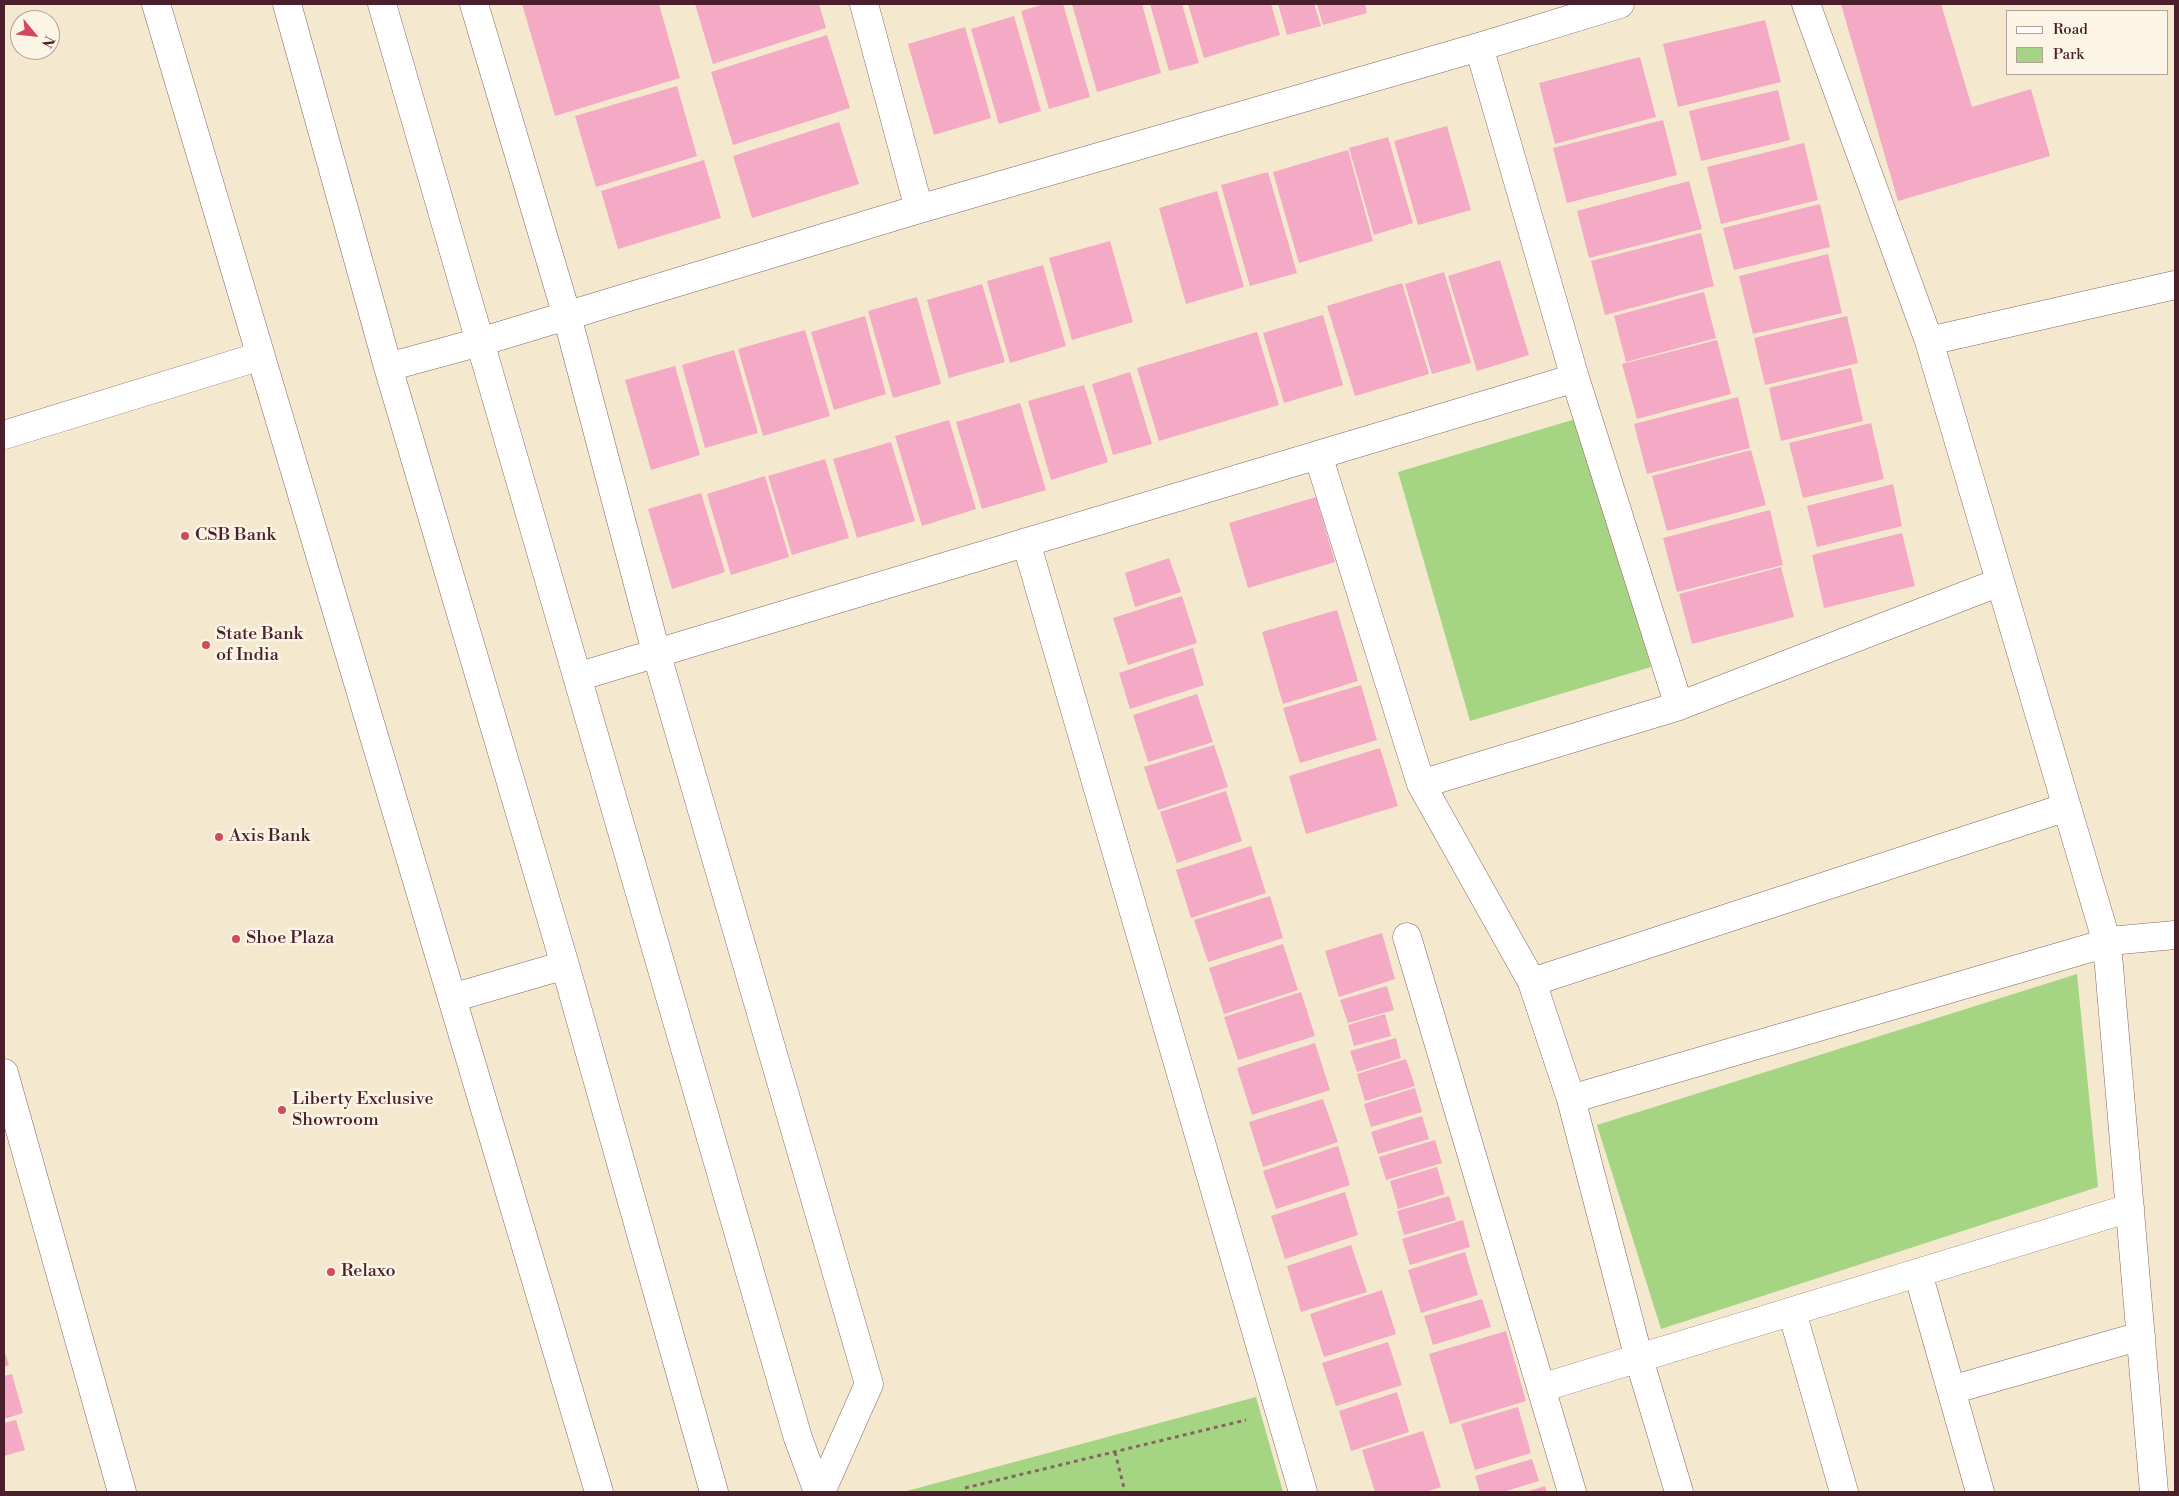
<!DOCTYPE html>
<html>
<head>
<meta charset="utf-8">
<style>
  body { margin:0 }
  #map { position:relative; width:2179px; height:1496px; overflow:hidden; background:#f4e9cf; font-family:"Libre Bodoni",serif }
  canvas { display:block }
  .frame { position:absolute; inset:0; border:5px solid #4a1f2b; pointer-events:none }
  .legend { position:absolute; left:2006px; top:10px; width:162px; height:65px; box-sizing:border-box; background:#fcf5e5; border:1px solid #b59f9b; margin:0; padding:6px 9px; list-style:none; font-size:15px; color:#4a1f2b }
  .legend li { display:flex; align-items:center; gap:10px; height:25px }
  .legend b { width:25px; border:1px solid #b59f9b }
  .north { position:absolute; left:10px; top:10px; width:50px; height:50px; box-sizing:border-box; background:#fcf5e5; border:1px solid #b59f9b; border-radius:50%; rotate:118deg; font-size:14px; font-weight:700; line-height:20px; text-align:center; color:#4a1f2b }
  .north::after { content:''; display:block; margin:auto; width:18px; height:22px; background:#d1495b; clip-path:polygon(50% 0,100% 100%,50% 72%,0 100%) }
</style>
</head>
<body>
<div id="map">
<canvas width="2179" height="1496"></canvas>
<div class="frame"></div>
<ul class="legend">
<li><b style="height:6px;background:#fff"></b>Road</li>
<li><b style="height:14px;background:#a5d583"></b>Park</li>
</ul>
<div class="north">N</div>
</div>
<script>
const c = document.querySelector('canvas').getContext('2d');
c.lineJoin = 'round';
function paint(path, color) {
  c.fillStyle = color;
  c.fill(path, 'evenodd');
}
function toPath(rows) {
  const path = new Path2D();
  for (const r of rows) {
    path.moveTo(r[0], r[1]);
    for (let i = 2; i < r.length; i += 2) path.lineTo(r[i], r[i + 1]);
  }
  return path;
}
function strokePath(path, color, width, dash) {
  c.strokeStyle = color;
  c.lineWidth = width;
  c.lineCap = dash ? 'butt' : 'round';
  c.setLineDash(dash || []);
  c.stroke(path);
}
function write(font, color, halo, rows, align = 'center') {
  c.font = font + ' "Libre Bodoni",serif';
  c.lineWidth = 5;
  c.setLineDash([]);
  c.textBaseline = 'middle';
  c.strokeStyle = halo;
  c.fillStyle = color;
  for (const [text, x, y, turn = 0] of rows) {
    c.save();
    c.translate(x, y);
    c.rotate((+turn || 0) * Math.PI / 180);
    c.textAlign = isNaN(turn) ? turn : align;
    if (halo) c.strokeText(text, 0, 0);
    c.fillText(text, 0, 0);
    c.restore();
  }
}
paint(toPath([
  [1579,418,1651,667,1470,721,1398,472],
  [2077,974,2098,1187,1661,1329,1597,1125],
  [1256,1397,1283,1492,903,1492]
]), '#a5d583');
paint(toPath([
  [522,4,659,4,680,78,555,116],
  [695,4,819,4,826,28,713,64],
  [1045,4,1063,4,1090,97,1049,109,1021,11],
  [1072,4,1142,4,1161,73,1097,92],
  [1150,4,1182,4,1199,63,1169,71],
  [1188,4,1271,4,1280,35,1204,58],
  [1278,4,1314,4,1321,26,1287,35],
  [1317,4,1365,4,1367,13,1323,25],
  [1841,4,1941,4,1972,107,2031,89,2050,156,1898,201],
  [1014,16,1041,111,999,124,971,29],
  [1765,20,1781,82,1678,107,1663,44],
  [965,27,991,118,934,135,908,44],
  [827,35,850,108,733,145,711,72],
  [1640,57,1656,117,1555,144,1539,83],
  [677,86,697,156,596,187,575,116],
  [1778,90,1790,140,1701,161,1689,111],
  [1663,120,1677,175,1567,203,1553,148],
  [839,122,859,184,752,218,733,156],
  [1447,126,1471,210,1418,225,1394,141],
  [1388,137,1413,223,1374,235,1349,148],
  [1804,143,1818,200,1721,224,1707,167],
  [1348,150,1373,241,1299,263,1273,172],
  [704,160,721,218,618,249,601,191],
  [1268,172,1297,273,1250,286,1221,185],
  [1689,181,1702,229,1589,258,1577,211],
  [1217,191,1244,287,1186,304,1159,208],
  [1820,204,1830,247,1734,270,1723,228],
  [1701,233,1714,286,1605,315,1591,261],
  [1110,241,1133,322,1072,340,1049,258],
  [1828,254,1842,313,1753,334,1739,276],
  [1500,260,1529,355,1477,371,1448,276],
  [1043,265,1066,346,1010,363,987,281],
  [1444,272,1471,363,1432,374,1405,284],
  [1402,283,1429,374,1355,396,1327,306],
  [982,284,1005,362,949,378,927,300],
  [1704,292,1716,338,1626,362,1614,316],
  [917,297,941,384,893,398,868,311],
  [1323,315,1343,385,1284,403,1263,333],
  [865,316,886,394,834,410,811,332],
  [1847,316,1858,363,1765,385,1754,338],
  [805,330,830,416,763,436,738,349],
  [1257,332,1279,405,1159,441,1137,368],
  [1717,340,1731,394,1637,419,1622,364],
  [734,350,758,433,705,448,682,365],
  [675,366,700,455,651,470,625,380],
  [1851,368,1863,421,1781,441,1769,388],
  [1130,372,1152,444,1113,455,1092,384],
  [1084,385,1108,462,1051,480,1028,401],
  [1738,397,1750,448,1647,474,1634,424],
  [1020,403,1046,490,982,509,956,422],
  [949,420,976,509,922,526,895,436],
  [1871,423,1884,479,1803,498,1789,443],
  [891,442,915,521,857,538,833,459],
  [1751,450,1766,505,1667,531,1652,476],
  [825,459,849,538,792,555,768,476],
  [765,476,789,557,731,575,707,494],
  [1893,484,1902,526,1817,547,1807,506],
  [701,493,725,572,672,589,648,509],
  [1316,497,1335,562,1248,588,1229,523],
  [1770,510,1783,565,1677,592,1663,538],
  [1902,533,1915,586,1824,608,1812,555],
  [1169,558,1181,592,1135,607,1125,573],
  [1781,567,1794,617,1692,644,1679,594],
  [1182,596,1197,643,1128,665,1113,618],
  [1337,610,1358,681,1283,704,1262,632],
  [1193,648,1204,685,1130,709,1119,673],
  [1361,685,1377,740,1300,763,1283,708],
  [1197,694,1213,742,1148,762,1133,715],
  [1214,745,1228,787,1158,810,1144,767],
  [1380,748,1398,806,1306,834,1289,776],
  [1226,791,1242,841,1177,863,1160,812],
  [1251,846,1266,893,1191,918,1176,870],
  [1270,896,1283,938,1208,962,1194,920],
  [1382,933,1395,979,1339,997,1325,951],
  [1283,944,1298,990,1224,1014,1209,968],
  [1387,986,1394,1010,1348,1023,1340,1000],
  [1301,992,1315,1036,1238,1060,1224,1017],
  [1385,1014,1391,1036,1354,1046,1348,1025],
  [1396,1038,1401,1058,1357,1072,1350,1051],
  [1315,1043,1330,1090,1252,1115,1237,1068],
  [1406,1059,1415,1086,1365,1101,1357,1074],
  [1415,1088,1422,1112,1371,1127,1364,1104],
  [1323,1099,1338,1142,1263,1167,1249,1122],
  [1422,1116,1429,1139,1378,1154,1371,1132],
  [1435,1140,1442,1163,1386,1180,1379,1157],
  [1338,1146,1350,1185,1276,1209,1263,1171],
  [1437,1167,1445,1194,1398,1209,1390,1181],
  [1345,1192,1358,1235,1285,1259,1271,1216],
  [1449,1196,1456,1220,1404,1235,1397,1211],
  [1463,1220,1470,1247,1410,1265,1402,1239],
  [1351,1245,1367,1292,1301,1312,1287,1266],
  [1465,1252,1478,1295,1421,1313,1408,1270],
  [1382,1290,1396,1334,1324,1357,1310,1314],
  [1482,1299,1491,1327,1433,1345,1424,1316],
  [1506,1331,1526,1401,1450,1424,1429,1354],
  [1388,1342,1402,1385,1336,1406,1322,1363],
  [4,1350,9,1365,4,1367],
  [12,1374,23,1413,4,1419,4,1376],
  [1397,1392,1409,1432,1351,1451,1339,1411],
  [1518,1407,1531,1453,1475,1470,1461,1424],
  [16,1420,25,1450,4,1456,4,1423],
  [1423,1431,1441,1487,1425,1492,1375,1492,1362,1450],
  [1532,1459,1539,1481,1503,1492,1480,1492,1475,1476],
  [1545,1486,1547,1492,1526,1492]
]), '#f4a9c4');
const minor = toPath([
  [156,4,599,1492],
  [287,4,388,367,565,965,714,1492],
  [382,4,798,1438,818,1492],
  [474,4,567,316,656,652,869,1384,821,1492],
  [864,4,919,209],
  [1806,4,1929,341,2107,943,2154,1492],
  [1479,47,1575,378,1679,706],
  [1929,341,2175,285],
  [388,367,480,342,919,209,1479,47,1620,4],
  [4,435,261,356],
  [1318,455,1421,784,1532,982,1571,1099,1639,1359,1679,1492],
  [1026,542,1303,1492],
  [577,677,1575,378],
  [1421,784,1679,706,2000,582],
  [1407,937,1572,1492],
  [1532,982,2067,807],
  [452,998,565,965],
  [4,1073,122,1492],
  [1571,1099,2107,943,2120,940,2175,935],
  [1918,1273,1980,1492],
  [1792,1312,1844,1492],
  [1541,1388,2130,1208],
  [1951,1390,2141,1336]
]);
strokePath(minor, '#866664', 29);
strokePath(toPath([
  [1115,1452,1125,1492],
  [965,1488,1246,1420]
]), '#866664', 3, [4, 4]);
strokePath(minor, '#fff', 28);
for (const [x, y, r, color] of [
  [185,536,5,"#d1495b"],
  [206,645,5,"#d1495b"],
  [219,837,5,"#d1495b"],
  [236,939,5,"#d1495b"],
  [282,1110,5,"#d1495b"],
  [331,1272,5,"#d1495b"]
]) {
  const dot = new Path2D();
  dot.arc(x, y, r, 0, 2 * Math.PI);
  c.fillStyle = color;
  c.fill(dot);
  strokePath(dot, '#fcf5e5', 2);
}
write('18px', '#4a1f2b', '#fcf5e5', [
  ["CSB Bank",195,536],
  ["State Bank",216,635],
  ["of India",216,656],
  ["Axis Bank",229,837],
  ["Shoe Plaza",246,939],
  ["Liberty Exclusive",292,1100],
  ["Showroom",292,1121],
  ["Relaxo",341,1272]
], 'left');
</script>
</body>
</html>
